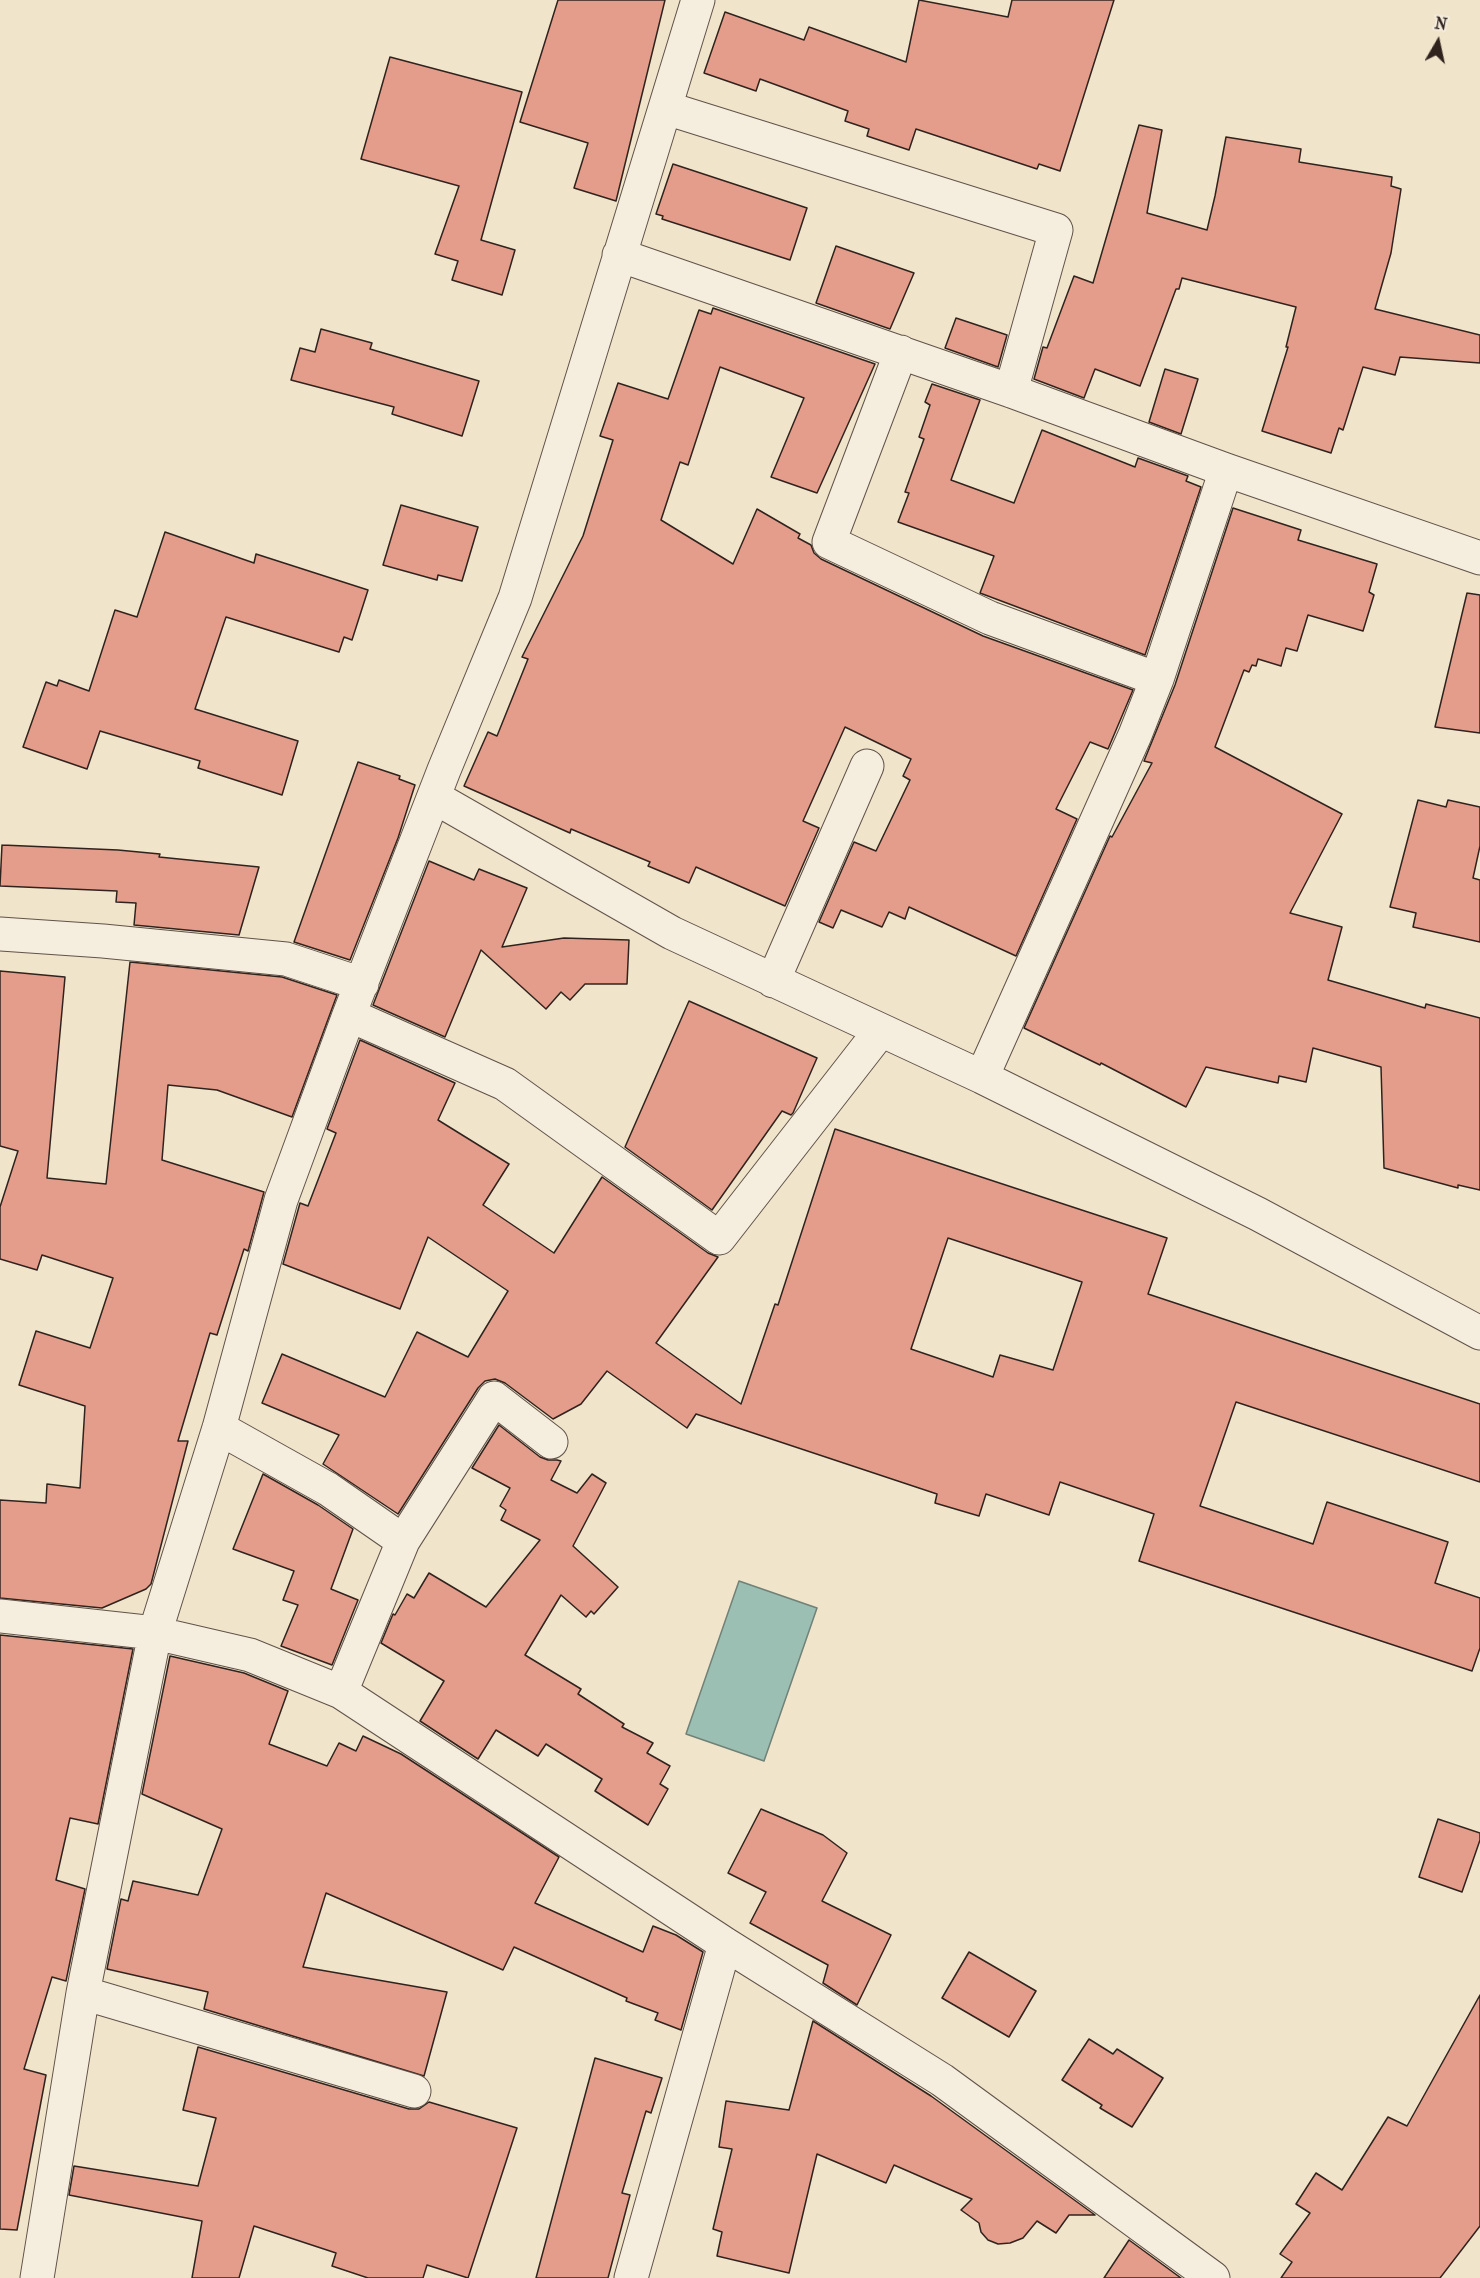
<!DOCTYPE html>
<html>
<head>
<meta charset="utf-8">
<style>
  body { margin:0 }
  #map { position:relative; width:1480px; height:2278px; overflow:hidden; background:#f0e4cb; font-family:"IM FELL French Canon",serif }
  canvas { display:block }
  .north { position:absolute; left:1408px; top:12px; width:60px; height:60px; -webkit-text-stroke:4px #f5eddd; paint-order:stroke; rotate:9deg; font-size:16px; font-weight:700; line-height:24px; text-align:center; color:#30231e }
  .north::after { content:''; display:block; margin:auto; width:21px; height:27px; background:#30231e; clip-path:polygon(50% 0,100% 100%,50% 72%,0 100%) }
</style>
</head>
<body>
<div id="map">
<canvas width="1480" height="2278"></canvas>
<div class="north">N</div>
</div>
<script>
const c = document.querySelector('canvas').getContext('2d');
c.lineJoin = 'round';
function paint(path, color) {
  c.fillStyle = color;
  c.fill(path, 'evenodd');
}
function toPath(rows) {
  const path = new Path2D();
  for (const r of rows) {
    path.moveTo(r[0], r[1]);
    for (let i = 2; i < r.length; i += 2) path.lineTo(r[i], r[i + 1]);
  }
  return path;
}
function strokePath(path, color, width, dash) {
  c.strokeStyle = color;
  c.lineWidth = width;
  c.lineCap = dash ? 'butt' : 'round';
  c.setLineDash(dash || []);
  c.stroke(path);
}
const water = toPath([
  [739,1581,817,1608,764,1761,686,1734,739,1581]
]);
paint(water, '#9bbfb2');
strokePath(water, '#708177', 1.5);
const building = toPath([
  [558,0,665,0,616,201,574,188,588,143,520,122,558,0],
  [919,0,1008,17,1012,0,1114,0,1060,171,1039,164,1037,169,916,129,909,150,867,136,869,129,845,121,848,111,760,79,756,91,704,73,725,12,804,40,809,27,906,62,919,0],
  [390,57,522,92,481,240,515,250,502,295,452,280,458,261,435,254,459,186,361,159,390,57],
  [1139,125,1162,130,1147,213,1207,230,1215,196,1226,137,1301,149,1299,162,1392,177,1391,186,1401,189,1391,253,1375,309,1480,335,1480,363,1400,357,1395,375,1363,367,1343,430,1339,428,1331,453,1262,431,1288,347,1286,347,1296,307,1182,278,1179,289,1176,289,1140,386,1095,369,1084,398,1034,379,1043,347,1047,348,1074,276,1093,283,1139,125],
  [673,164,807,208,790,260,662,219,663,216,656,214,673,164],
  [836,246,914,273,890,329,816,303,836,246],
  [713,308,875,364,817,493,771,477,804,398,720,367,688,465,680,462,661,520,733,564,757,509,800,534,798,538,811,545,814,553,821,559,983,636,1133,690,1108,749,1090,742,1056,809,1077,819,1016,956,909,907,905,919,889,912,882,927,841,910,833,928,819,922,854,842,876,851,910,780,903,776,911,759,845,727,803,821,819,828,785,906,696,867,689,883,648,866,650,862,571,829,570,833,464,786,488,732,497,736,528,659,522,657,583,536,613,440,600,436,618,383,668,399,699,310,711,314,713,308],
  [956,318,1007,335,998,367,945,348,956,318],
  [321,329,372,343,370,349,479,381,462,436,392,414,394,407,291,380,300,348,315,352,321,329],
  [1165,369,1198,379,1181,434,1149,422,1165,369],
  [932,384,980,400,951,480,1014,503,1042,430,1135,467,1138,458,1188,476,1186,481,1201,487,1145,655,980,593,994,556,898,522,909,493,905,492,924,439,919,437,930,405,925,402,932,384],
  [401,505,478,527,462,581,438,575,437,580,383,565,401,505],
  [1233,508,1301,530,1298,540,1377,564,1369,592,1374,595,1363,631,1308,615,1297,651,1286,648,1281,666,1258,659,1256,666,1252,665,1249,672,1244,670,1215,747,1342,814,1290,913,1342,927,1328,980,1425,1008,1426,1004,1480,1018,1480,1190,1458,1185,1458,1188,1384,1168,1381,1067,1313,1048,1306,1082,1279,1076,1278,1083,1206,1067,1186,1107,1101,1063,1100,1065,1024,1028,1110,836,1112,837,1152,763,1144,761,1175,685,1233,508],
  [165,532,254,563,256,554,368,590,352,640,344,637,339,652,226,617,195,709,298,741,282,795,198,768,200,761,100,731,87,769,23,747,46,682,57,686,59,680,89,691,115,610,137,617,165,532],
  [1467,593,1480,595,1480,733,1435,727,1467,593],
  [358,762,400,776,399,779,415,785,398,838,350,960,294,942,358,762],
  [1418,800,1446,807,1448,800,1480,807,1480,846,1473,878,1480,880,1480,942,1413,927,1416,913,1390,907,1418,800],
  [2,845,118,850,160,854,159,857,259,867,239,935,134,925,136,903,116,902,117,891,0,886,2,845],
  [429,861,474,880,479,869,527,888,502,947,564,938,629,940,627,984,585,984,570,1000,561,992,546,1009,481,950,445,1037,373,1005,429,861],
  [130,962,282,977,337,995,292,1117,217,1090,168,1085,162,1160,264,1192,248,1251,244,1249,217,1335,210,1333,178,1441,188,1441,151,1584,146,1589,102,1608,0,1598,0,1500,46,1503,47,1484,80,1488,85,1406,19,1385,36,1331,90,1348,113,1278,42,1255,37,1270,0,1259,0,1207,18,1151,0,1146,0,971,65,977,47,1178,106,1184,130,962],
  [689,1001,817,1058,793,1113,791,1115,782,1111,712,1210,625,1147,689,1001],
  [360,1040,455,1083,438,1120,509,1164,483,1205,554,1253,602,1177,708,1253,718,1257,656,1343,741,1404,775,1304,778,1305,835,1129,1167,1238,1148,1294,1480,1404,1480,1482,1236,1402,1200,1506,1313,1544,1327,1502,1448,1542,1435,1583,1480,1598,1480,1648,1472,1671,1139,1561,1154,1514,1060,1482,1049,1515,986,1494,979,1516,935,1503,937,1494,696,1414,687,1428,607,1371,581,1404,553,1419,505,1383,495,1379,485,1381,478,1388,398,1514,323,1464,339,1435,262,1403,282,1354,385,1397,417,1332,468,1357,508,1291,428,1237,400,1309,283,1264,300,1203,308,1206,336,1133,327,1129,360,1040],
  [948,1238,1082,1282,1053,1370,1000,1355,993,1377,911,1349,948,1238],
  [499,1425,540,1457,548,1460,557,1460,561,1461,551,1480,577,1493,592,1474,606,1483,573,1546,618,1587,594,1614,591,1611,586,1617,561,1595,525,1655,581,1689,578,1694,624,1724,622,1727,653,1743,647,1753,670,1766,660,1784,668,1789,648,1825,595,1791,602,1779,546,1744,538,1756,496,1730,478,1759,420,1721,444,1681,381,1643,393,1614,395,1615,407,1594,414,1598,429,1573,486,1607,540,1540,501,1520,506,1510,500,1506,510,1488,472,1468,499,1425],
  [263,1474,318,1505,353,1529,331,1589,358,1600,332,1665,281,1646,298,1605,283,1600,294,1571,233,1549,263,1474],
  [0,1635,133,1649,98,1824,70,1818,56,1880,85,1889,66,1981,52,1977,24,2069,46,2075,17,2230,0,2229,0,1635],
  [170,1656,244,1673,288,1691,269,1744,327,1766,339,1743,356,1751,363,1736,401,1754,559,1857,535,1903,643,1952,653,1926,676,1935,703,1952,681,2030,655,2020,658,2013,626,2001,627,1998,514,1947,503,1970,326,1893,303,1967,447,1992,424,2076,204,2009,208,1992,107,1969,121,1899,128,1901,133,1881,198,1895,222,1829,142,1794,170,1656],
  [761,1809,823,1835,847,1853,822,1901,891,1935,857,2005,823,1983,828,1965,750,1923,766,1892,728,1873,761,1809],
  [1438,1819,1480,1833,1480,1840,1462,1892,1419,1877,1438,1819],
  [969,1952,1036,1991,1009,2037,942,1998,969,1952],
  [1480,1995,1480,2226,1440,2278,1281,2278,1292,2262,1280,2254,1310,2213,1296,2204,1316,2173,1342,2190,1388,2117,1407,2126,1480,1995],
  [813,2021,931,2096,1095,2215,1069,2215,1056,2233,1037,2221,1023,2238,1010,2243,998,2244,988,2240,981,2232,979,2223,961,2210,972,2199,894,2165,886,2183,817,2154,789,2273,717,2256,722,2232,713,2229,732,2149,719,2147,726,2101,789,2110,813,2021],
  [1089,2039,1113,2054,1117,2049,1163,2078,1132,2127,1100,2108,1102,2105,1062,2080,1089,2039],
  [198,2047,409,2109,419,2109,429,2102,517,2128,468,2278,427,2265,423,2278,368,2278,332,2266,336,2253,254,2226,239,2278,192,2278,202,2221,69,2195,74,2166,198,2186,216,2118,183,2110,198,2047],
  [595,2058,662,2078,651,2113,646,2111,622,2193,630,2195,608,2278,536,2278,595,2058],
  [1129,2240,1181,2278,1104,2278,1129,2240]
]);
paint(building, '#e49d8a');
strokePath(building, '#30231e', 1.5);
const minor = toPath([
  [666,108,1056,230,1011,391],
  [619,255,1011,391,1226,470,1480,558],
  [901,352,829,542,990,618,1157,679],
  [434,797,672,933,982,1077,1258,1214,1480,1333],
  [0,934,103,941,286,959,362,984],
  [773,981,867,766],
  [349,1015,505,1084,719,1238,881,1030],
  [982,1077,1135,735,1157,679,1226,470],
  [219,1428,328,1489,403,1541],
  [0,1616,155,1633,250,1655,341,1692,725,1944,942,2080,1213,2278],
  [341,1692,403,1541,494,1398,551,1442],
  [83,1993,414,2091],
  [37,2278,83,1993,155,1633,219,1428,281,1200,349,1015,444,770,515,598,698,0],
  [631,2278,725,1944]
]);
strokePath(minor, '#605349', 35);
strokePath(minor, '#f5eddd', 33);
</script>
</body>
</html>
